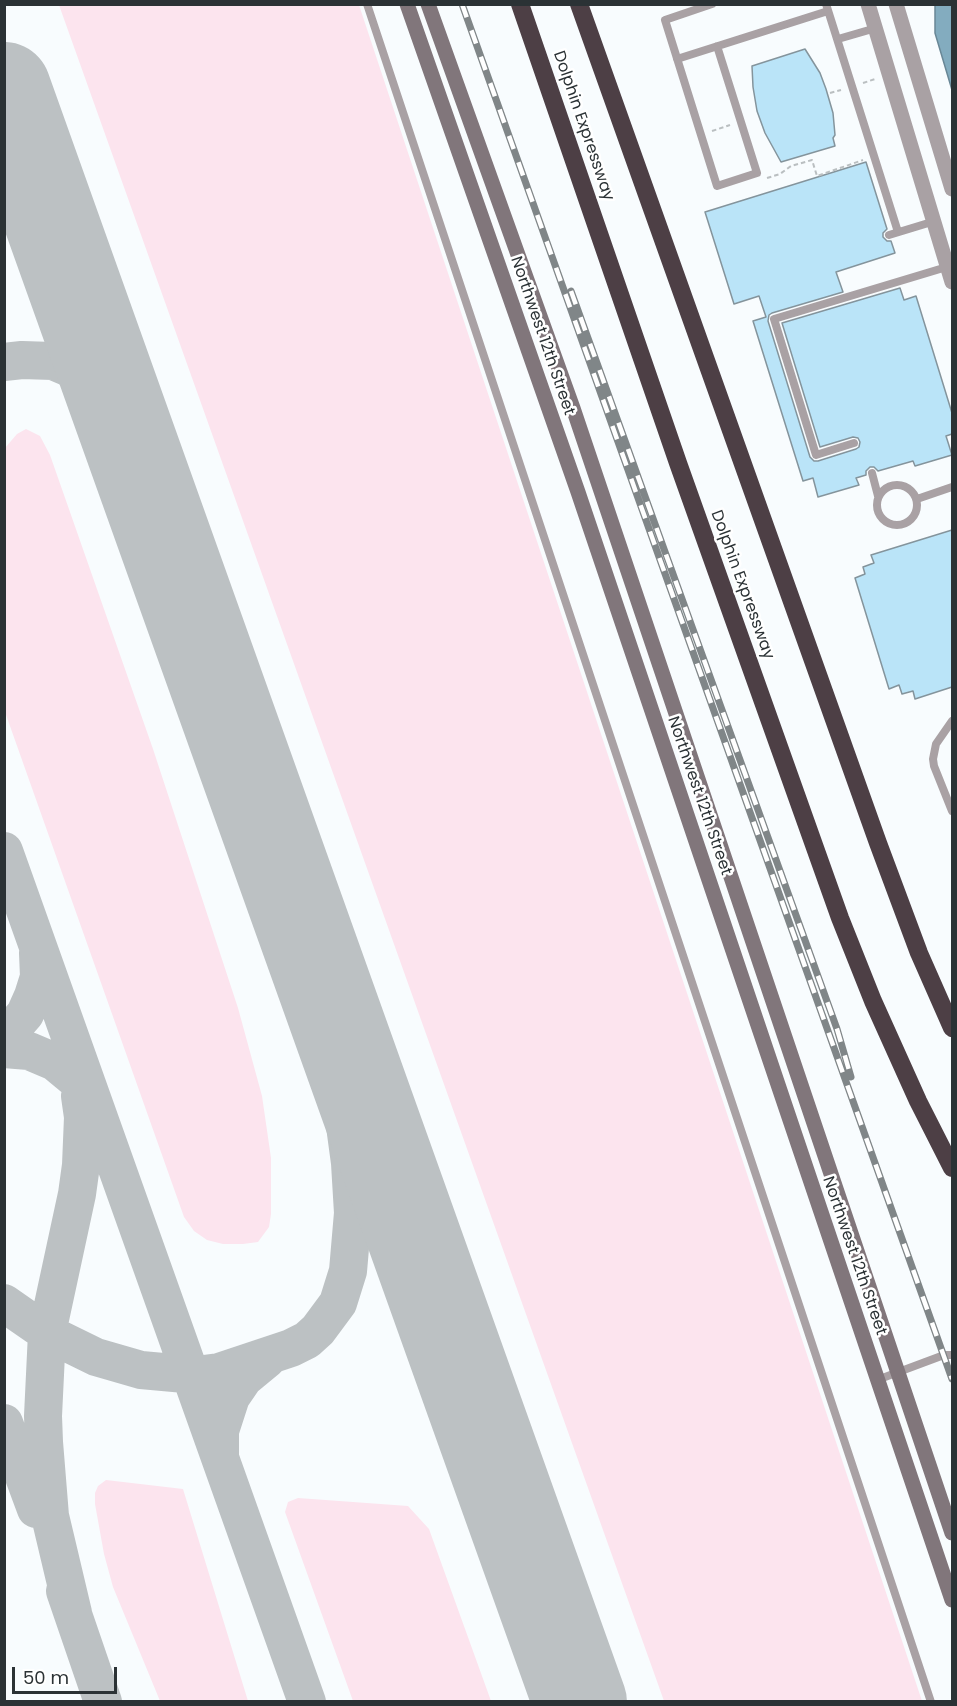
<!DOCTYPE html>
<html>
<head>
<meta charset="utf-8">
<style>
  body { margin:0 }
  #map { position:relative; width:957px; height:1706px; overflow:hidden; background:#f8fcfe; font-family:Poppins,sans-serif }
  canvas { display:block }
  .frame { position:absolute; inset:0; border:6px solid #2b3235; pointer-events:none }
  .scale { position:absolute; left:12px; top:1667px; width:105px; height:27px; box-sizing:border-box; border:3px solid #2b3235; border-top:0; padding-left:8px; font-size:18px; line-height:21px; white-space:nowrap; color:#2b3235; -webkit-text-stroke:4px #fff; paint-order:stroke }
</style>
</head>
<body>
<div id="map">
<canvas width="957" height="1706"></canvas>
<div class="frame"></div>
<div class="scale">50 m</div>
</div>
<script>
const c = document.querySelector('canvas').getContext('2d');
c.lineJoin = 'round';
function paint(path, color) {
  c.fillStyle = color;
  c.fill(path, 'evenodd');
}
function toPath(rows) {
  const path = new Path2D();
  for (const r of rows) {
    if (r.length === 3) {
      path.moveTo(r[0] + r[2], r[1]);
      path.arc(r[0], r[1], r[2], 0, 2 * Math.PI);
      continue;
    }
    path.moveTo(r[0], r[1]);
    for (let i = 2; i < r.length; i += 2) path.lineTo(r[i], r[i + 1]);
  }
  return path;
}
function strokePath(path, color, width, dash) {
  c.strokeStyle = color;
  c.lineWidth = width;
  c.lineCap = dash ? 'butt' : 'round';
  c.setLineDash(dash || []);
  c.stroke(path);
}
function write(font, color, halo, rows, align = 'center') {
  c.font = font + ' Poppins,sans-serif';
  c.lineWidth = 5;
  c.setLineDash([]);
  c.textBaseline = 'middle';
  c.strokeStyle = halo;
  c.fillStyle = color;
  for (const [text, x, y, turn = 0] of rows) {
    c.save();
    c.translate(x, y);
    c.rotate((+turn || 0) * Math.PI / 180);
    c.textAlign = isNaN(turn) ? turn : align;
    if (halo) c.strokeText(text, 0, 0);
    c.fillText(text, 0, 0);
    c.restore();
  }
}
paint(toPath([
  [59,5,359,5,922,1701,664,1701],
  [26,429,40,436,50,455,153,749,238,1008,262,1096,271,1158,271,1214,269,1227,258,1242,243,1244,223,1244,207,1240,194,1231,184,1217,5,712,5,448,17,434],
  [106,1480,183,1489,248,1701,160,1701,113,1587,104,1554,95,1504,95,1493,98,1486],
  [298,1498,408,1506,429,1529,491,1701,353,1701,285,1512,288,1502]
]), '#fce4ee');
const water = toPath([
  [935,5,952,5,952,90,935,33,935,5]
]);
paint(water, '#83acbf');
strokePath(water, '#698796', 1.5);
strokePath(toPath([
  [4,362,22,360,53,361,79,372,102,392,112,406,136,454],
  [4,851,307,1702],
  [4,1038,25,1014,33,996,39,977,38,953],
  [4,1049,29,1051,55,1062,78,1081,88,1095],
  [4,1303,47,1333,96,1357,141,1370,196,1375,219,1372,291,1348,307,1340,318,1330,338,1303,348,1271,353,1213,350,1163,343,1111,328,1039,312,979,256,794],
  [4,1423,36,1509],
  [220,1454,220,1431,231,1397,244,1378,267,1359],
  [65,1591,103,1702],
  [73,1613,50,1516,44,1442,43,1416,47,1333,77,1194,81,1165,83,1117,80,1096]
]), '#bcc1c3', 38);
strokePath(toPath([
  [4,89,580,1702]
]), '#bcc1c3', 94);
const building = toPath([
  [805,49,820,73,826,89,833,113,835,135,833,138,835,146,781,162,765,133,757,111,753,87,752,66,805,49],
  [866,162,887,229,883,233,883,237,887,241,891,241,895,253,836,272,843,292,772,313,769,315,768,321,810,457,814,461,818,461,856,449,859,447,860,442,858,438,853,437,820,447,782,323,900,288,904,300,916,296,952,413,952,434,946,436,952,455,915,466,913,461,878,471,874,467,870,467,866,471,866,475,856,478,859,485,818,497,813,478,803,481,753,321,766,317,759,296,734,304,705,212,866,162],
  [952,530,952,687,915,699,913,691,902,694,899,685,889,689,855,578,865,574,863,567,874,563,871,555,952,530]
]);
paint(building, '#bae4f8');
strokePath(building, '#84949c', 1.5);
strokePath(toPath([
  [863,83,875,79],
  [830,93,841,90],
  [712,131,730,125],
  [767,178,780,174,791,166,812,160,817,176,863,160]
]), '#babfc1', 2, [4.5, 3]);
strokePath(toPath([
  [367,4,931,1702],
  [712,4,665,20,717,186,757,173,717,46],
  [826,4,898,232],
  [838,39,876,28],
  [677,59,828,11],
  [889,235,935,221],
  [854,443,816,455,774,319,950,266],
  [872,473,878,496],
  [897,505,20],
  [917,499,952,487],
  [952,721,936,744,933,759,934,766,952,811],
  [877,1380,944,1355,952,1355]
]), '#a9a1a4', 8);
strokePath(toPath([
  [868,4,952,282],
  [896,4,952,189]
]), '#a9a1a4', 15);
strokePath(toPath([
  [407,4,578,492,952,1600],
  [428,4,573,408,952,1533]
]), '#81767b', 15);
strokePath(toPath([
  [520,4,678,463,840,918,873,1001,918,1101,952,1168],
  [579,4,878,843,919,953,952,1028]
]), '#4d3f45', 18);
const rail = toPath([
  [462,4,952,1379],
  [571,291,837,1029,851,1077]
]);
strokePath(rail, '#808688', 7);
strokePath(rail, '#fff', 4.5, [14]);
write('16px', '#2b3235', '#fff', [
  ["Dolphin Expressway",583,126,71],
  ["Northwest 12th Street",542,336,71],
  ["Dolphin Expressway",742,585,70],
  ["Northwest 12th Street",699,796,71],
  ["Northwest 12th Street",854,1256,71]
]);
</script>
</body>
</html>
